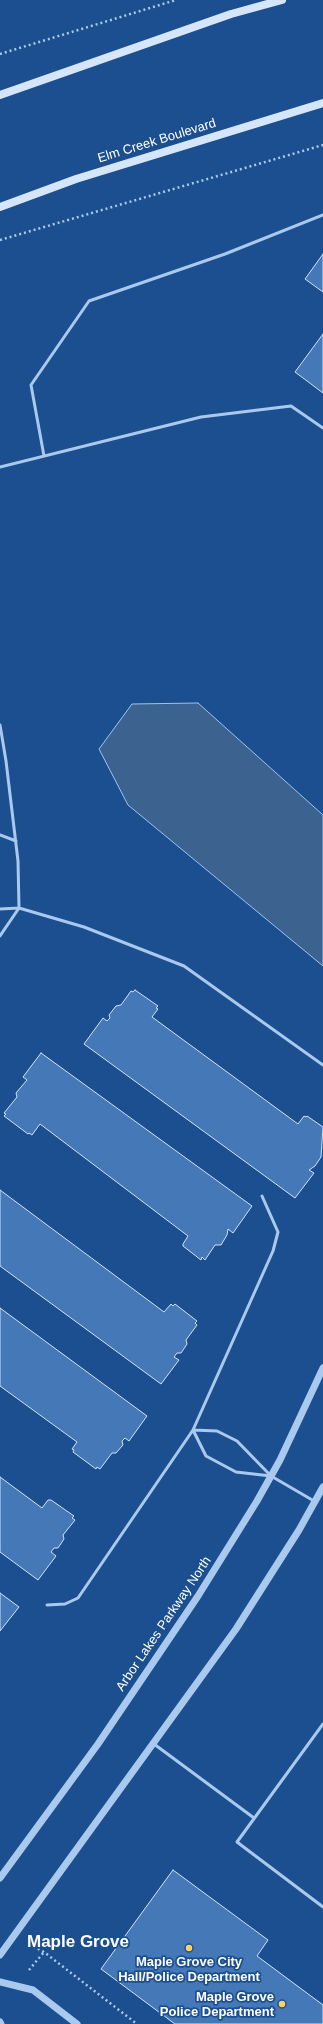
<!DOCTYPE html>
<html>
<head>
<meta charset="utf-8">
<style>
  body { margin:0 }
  canvas { display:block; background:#1b4f8f }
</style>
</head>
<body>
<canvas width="323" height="2024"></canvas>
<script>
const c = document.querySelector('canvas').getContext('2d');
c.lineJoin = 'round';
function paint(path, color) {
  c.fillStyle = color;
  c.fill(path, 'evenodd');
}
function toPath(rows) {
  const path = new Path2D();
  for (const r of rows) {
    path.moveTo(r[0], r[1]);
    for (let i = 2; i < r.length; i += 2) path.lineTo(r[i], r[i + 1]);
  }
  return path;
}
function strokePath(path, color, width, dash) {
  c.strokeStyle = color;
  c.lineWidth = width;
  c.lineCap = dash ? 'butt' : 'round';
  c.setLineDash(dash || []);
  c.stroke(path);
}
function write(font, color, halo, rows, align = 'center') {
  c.font = font + ' Arial,sans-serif';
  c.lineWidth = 3.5;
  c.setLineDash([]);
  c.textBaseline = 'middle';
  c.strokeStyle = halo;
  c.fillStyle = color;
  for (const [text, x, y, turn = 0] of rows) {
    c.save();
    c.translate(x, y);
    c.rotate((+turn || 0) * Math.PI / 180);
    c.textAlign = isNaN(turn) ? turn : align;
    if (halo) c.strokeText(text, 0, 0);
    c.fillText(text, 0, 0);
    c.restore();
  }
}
const water = toPath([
  [198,703,323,815,323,966,128,805,99,749,132,704,198,703]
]);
paint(water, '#3c6290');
strokePath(water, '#9cc4f0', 1);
const building = toPath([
  [323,254,323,292,305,279,323,254],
  [323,334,323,393,295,372,323,334],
  [135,990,158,1006,156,1008,158,1009,152,1017,298,1124,304,1116,306,1117,307,1116,323,1127,321,1157,315,1166,309,1170,314,1173,295,1198,84,1044,103,1018,107,1021,110,1018,109,1015,116,1006,121,1005,131,991,133,992,135,990],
  [41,1053,252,1206,233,1233,228,1229,227,1235,221,1245,215,1245,205,1260,202,1257,201,1260,183,1246,183,1244,188,1236,40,1124,32,1135,29,1133,28,1134,4,1116,6,1114,4,1113,17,1097,16,1093,27,1080,23,1077,41,1053],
  [0,1190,164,1312,171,1304,173,1306,175,1304,197,1321,195,1323,197,1325,186,1340,187,1344,181,1353,177,1353,174,1357,179,1360,161,1384,0,1266,0,1190],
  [0,1308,147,1416,129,1441,125,1438,122,1441,123,1445,116,1453,112,1453,100,1469,97,1467,96,1469,73,1452,74,1450,72,1449,77,1442,0,1386,0,1308],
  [0,1477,42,1508,48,1500,51,1500,74,1516,72,1518,75,1520,63,1535,64,1539,58,1548,54,1548,51,1552,56,1556,38,1580,0,1552,0,1477],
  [0,1593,19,1607,0,1631,0,1593],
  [173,1870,268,1940,257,1956,323,2005,323,2024,175,2024,101,1969,173,1870]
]);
paint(building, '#4478b7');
strokePath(building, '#cfe3fa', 1);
strokePath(toPath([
  [0,54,176,0],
  [0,240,323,145],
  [29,1944,44,1952,137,2024],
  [29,1970,44,1952]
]), '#a9c9ee', 2.5, [2, 3]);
strokePath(toPath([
  [44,456,31,385,89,301,225,254,323,215],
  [0,467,201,417,291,406,323,428],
  [0,725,6,761,18,861,19,908,0,936],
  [0,835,16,841],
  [0,909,19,908,84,927,184,966,323,1065],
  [193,1430,217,1431,237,1441,271,1476,236,1472,206,1456,193,1430],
  [271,1476,314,1501],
  [47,1605,65,1604,78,1598,193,1430,273,1251,278,1232,262,1196],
  [323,1724,237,1842,323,1907],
  [154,1744,254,1818]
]), '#a9c9ee', 3);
strokePath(toPath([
  [0,1878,98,1744,198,1596,257,1501,280,1460,323,1368],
  [0,1955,236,1629,299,1530,323,1487],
  [0,1982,33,1990,77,2024],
  [0,2022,1,2024]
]), '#a9c9ee', 7);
strokePath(toPath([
  [0,95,231,14,282,0],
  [0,207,76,179,323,103]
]), '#d6e6fa', 8);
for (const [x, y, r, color] of [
  [189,1948,4,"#ffd166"],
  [282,2004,4,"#ffd166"]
]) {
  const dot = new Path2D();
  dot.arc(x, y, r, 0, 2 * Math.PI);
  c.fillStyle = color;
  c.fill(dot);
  strokePath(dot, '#1b4f8f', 1.5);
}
write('13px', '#fff', '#1b4f8f', [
  ["Elm Creek Boulevard",157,141,-17],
  ["Arbor Lakes Parkway North",164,1624,-56]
]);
write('bold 13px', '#fff', '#1b4f8f', [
  ["Maple Grove City",189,1962],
  ["Hall/Police Department",189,1977],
  ["Maple Grove",274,1997,"right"],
  ["Police Department",274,2012,"right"]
]);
write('bold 17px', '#fff', '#1b4f8f', [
  ["Maple Grove",78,1942]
]);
</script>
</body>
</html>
